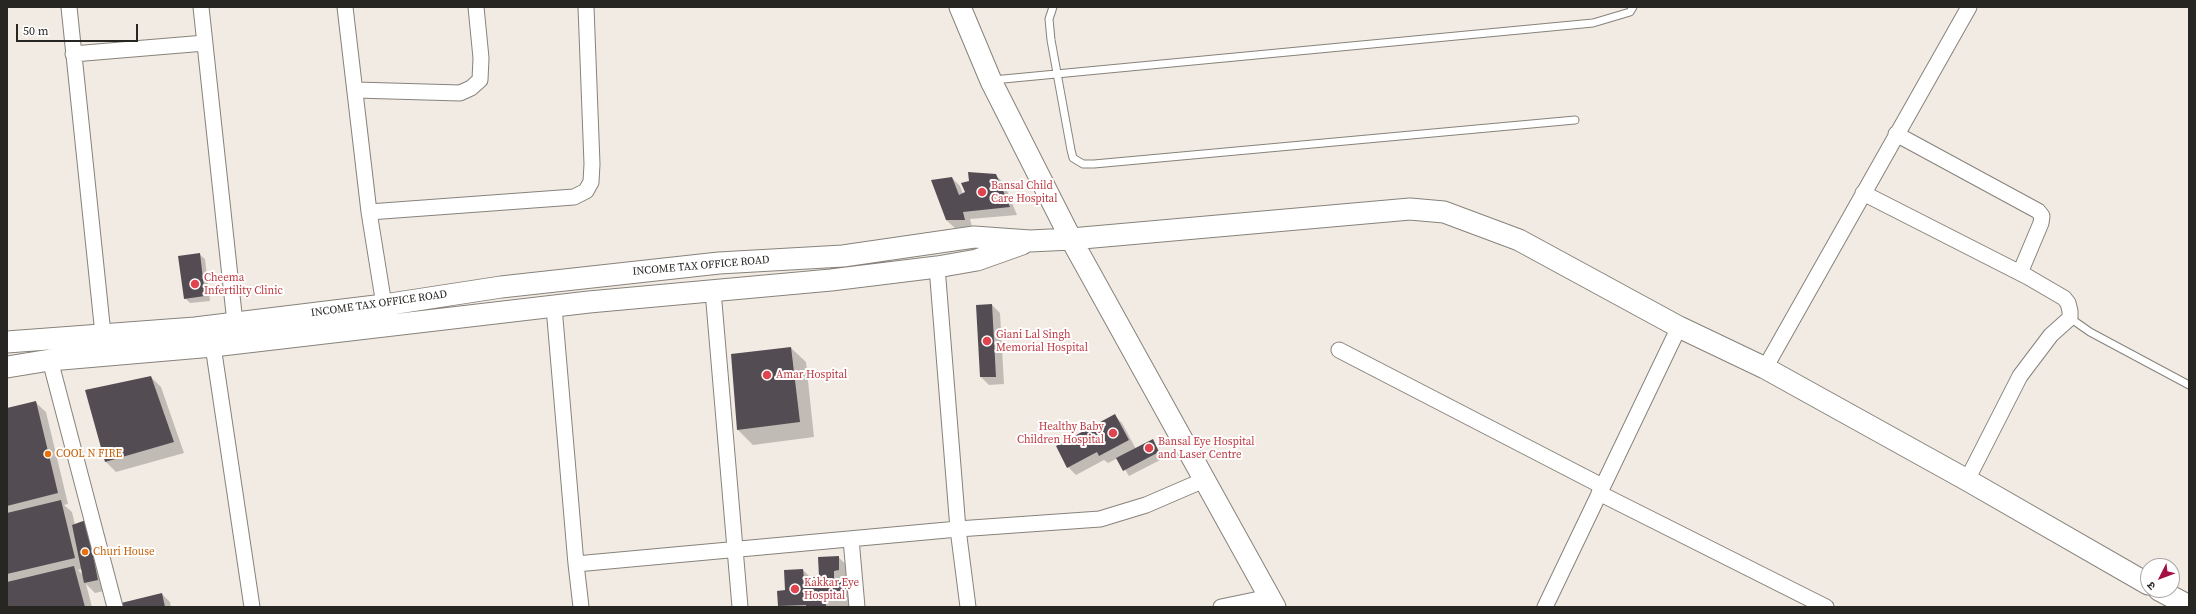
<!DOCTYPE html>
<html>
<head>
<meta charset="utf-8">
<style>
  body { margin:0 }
  #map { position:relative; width:2196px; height:614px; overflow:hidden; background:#f1ebe3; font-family:"Source Serif 4","Noto Sans Devanagari",serif }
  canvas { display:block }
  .frame { position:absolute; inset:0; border:8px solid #282623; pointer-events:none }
  .north { position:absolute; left:2140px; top:558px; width:40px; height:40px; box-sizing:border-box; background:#fff; border:1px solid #a9a8a7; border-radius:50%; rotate:228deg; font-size:11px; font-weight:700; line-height:16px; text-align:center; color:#282623 }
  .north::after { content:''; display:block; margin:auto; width:14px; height:18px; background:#a60f44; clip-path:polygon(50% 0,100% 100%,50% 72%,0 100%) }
  .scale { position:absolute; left:16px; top:24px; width:122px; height:18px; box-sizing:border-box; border:2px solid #282623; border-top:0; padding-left:5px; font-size:12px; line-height:14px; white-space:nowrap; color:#282623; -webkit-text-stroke:3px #fff; paint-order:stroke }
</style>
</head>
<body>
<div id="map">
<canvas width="2196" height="614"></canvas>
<div class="frame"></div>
<div class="north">उ</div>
<div class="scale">50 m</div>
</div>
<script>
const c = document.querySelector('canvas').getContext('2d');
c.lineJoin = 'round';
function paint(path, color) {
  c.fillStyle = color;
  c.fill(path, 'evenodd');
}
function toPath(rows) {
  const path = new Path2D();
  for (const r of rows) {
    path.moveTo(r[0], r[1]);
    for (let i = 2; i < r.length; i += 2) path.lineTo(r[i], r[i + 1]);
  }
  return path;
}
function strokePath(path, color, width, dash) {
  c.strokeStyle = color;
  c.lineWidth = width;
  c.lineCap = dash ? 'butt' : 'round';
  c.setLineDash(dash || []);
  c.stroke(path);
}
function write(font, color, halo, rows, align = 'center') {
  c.font = font + ' "Source Serif 4",serif';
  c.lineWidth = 4;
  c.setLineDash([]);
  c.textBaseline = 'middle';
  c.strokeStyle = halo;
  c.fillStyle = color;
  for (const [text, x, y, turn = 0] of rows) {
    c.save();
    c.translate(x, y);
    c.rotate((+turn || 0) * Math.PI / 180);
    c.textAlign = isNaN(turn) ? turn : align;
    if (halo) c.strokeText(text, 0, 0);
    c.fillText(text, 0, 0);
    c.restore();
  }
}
paint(toPath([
  [995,175,1004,183,1017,215,970,219,972,227,955,228,946,220,952,178,960,186,963,194],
  [199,254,205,259,210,301,190,303,185,298],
  [992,305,1000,313,1004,384,989,385,981,377],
  [791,348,806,362,814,437,753,445,738,430,732,355],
  [151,377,161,387,184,453,116,472,106,462,86,390],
  [35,402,46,412,68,504,64,505,72,512,75,525,86,521,108,590,95,593,86,584,92,607,9,607,7,600,7,583,9,583,7,580,7,409],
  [82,569,84,576,78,570],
  [1114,415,1122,423,1136,449,1152,441,1164,458,1129,476,1118,458,1108,463,1104,460,1076,475,1068,467],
  [838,557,849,567,849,580,845,581,856,591,856,607,779,606,786,591,803,570,811,578,820,578],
  [162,594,170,602,171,607,123,607]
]), '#0003');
paint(toPath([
  [968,172,996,174,1010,207,963,212,965,220,946,220,931,180,952,177,959,195,965,192,961,183,969,181],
  [200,253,205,296,184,299,178,256],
  [992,304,996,377,980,377,976,305],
  [791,347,800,422,737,430,731,354],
  [151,376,174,442,105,462,85,390],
  [36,401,58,493,7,506,7,408],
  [1115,414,1129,440,1099,456,1097,452,1067,468,1056,446],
  [1153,439,1159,452,1123,471,1116,458],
  [61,500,75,558,7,574,7,513],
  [86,520,98,580,84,583,72,525],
  [839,556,839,570,834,571,834,581,846,580,846,599,826,600,826,607,806,607,806,605,778,606,777,591,785,590,784,570,803,569,804,578,819,577,818,557],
  [74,566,85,607,8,607,7,582],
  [162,593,165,607,122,607,121,603]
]), '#534d53');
const lane = toPath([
  [1053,7,1049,19,1051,40,1071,150,1073,158,1083,164,1094,164,1575,120],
  [993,80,1593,23,1630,12,1633,7],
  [2070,318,2090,332,2189,385]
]);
const street = toPath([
  [69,7,103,334],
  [201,7,235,323],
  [345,7,369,212,384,305],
  [73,54,205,43],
  [356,90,460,93,471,88,480,80,481,58,476,7],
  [1896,134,2038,211,2042,216,2041,223,2020,273],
  [1863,193,2028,277,2064,298,2068,303,2070,311,2070,318,2051,335,2020,376,1967,480],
  [369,212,574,197,586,191,591,182,592,164,586,7],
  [937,267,958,529,968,607],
  [713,291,740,607],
  [554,307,576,564,958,529,1100,519,1146,505,1204,480],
  [213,346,252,607],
  [1339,350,1602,486],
  [50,360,115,607],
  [1765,368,1969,7],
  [1599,493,1826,607],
  [851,539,857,607],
  [576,564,581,607],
  [1221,607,1269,597],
  [1545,607,1679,327]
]);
const secondary = toPath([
  [960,7,991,81,1071,239,1275,607],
  [7,342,195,328,384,305,501,287,719,263,843,256,974,237,1030,241,1071,239,1410,209,1444,212,1519,240,1679,327,1765,368,1967,480,2148,584],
  [7,367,50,360,213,346,589,302,831,280,937,267,977,260,1022,244],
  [2159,590,2189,606]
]);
strokePath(lane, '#87827b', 9);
strokePath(street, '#87827b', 17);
strokePath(secondary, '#87827b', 23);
strokePath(lane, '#fff', 7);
strokePath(street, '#fff', 15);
strokePath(secondary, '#fff', 21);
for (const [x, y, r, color] of [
  [982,192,5,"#e0444e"],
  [195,284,5,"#e0444e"],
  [987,341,5,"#e0444e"],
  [767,375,5,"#e0444e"],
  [1113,433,5,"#e0444e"],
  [1149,448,5,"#e0444e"],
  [48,454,4,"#e8710a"],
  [85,552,4,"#e8710a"],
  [795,589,5,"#e0444e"]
]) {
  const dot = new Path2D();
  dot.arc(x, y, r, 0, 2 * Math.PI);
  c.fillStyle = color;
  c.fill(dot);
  strokePath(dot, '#fff', 1.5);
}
write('11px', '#be3a42', '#fff', [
  ["Bansal Child",991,186],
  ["Care Hospital",991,199],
  ["Cheema",204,278],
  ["Infertility Clinic",204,291],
  ["Giani Lal Singh",996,335],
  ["Memorial Hospital",996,348],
  ["Amar Hospital",776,375],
  ["Healthy Baby",1104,427,"right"],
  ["Children Hospital",1104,440,"right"],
  ["Bansal Eye Hospital",1158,442],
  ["and Laser Centre",1158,455],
  ["Kakkar Eye",804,583],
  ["Hospital",804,596]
], 'left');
write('11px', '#282623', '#fff', [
  ["INCOME TAX OFFICE ROAD",701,266,-5],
  ["INCOME TAX OFFICE ROAD",379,304,-8]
]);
write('11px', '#c56008', '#fff', [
  ["COOL N FIRE",56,454],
  ["Churi House",93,552]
], 'left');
</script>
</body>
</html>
